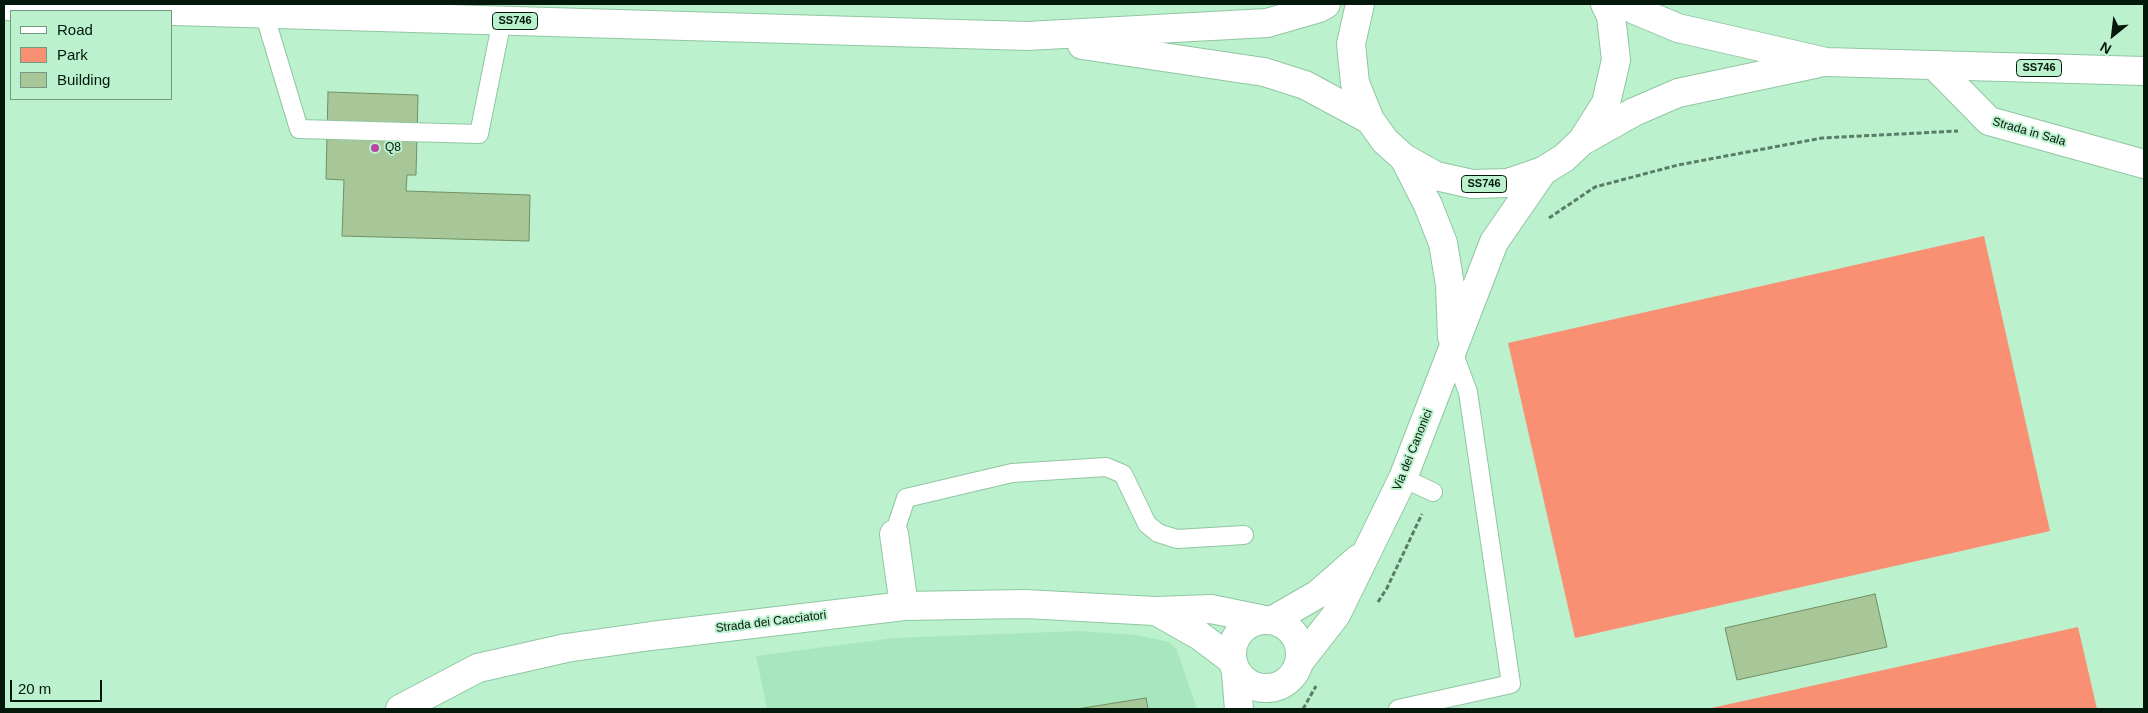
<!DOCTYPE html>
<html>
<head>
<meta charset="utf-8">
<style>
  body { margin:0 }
  #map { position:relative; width:2148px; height:713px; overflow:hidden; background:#bbf1cd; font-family:Arial,sans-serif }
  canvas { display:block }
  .frame { position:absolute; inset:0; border:5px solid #04180c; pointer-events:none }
  .legend { position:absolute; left:10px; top:10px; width:162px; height:90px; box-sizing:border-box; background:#bbf1cd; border:1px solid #729a80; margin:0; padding:6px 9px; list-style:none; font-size:15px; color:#04180c }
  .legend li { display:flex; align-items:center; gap:10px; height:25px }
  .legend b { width:25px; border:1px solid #729a80 }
  .north { position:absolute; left:2088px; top:10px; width:50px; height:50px; -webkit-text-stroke:4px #bbf1cd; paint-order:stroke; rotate:209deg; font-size:14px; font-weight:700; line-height:20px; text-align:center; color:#04180c }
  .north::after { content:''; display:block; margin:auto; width:18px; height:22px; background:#04180c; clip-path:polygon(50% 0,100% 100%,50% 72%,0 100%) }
  .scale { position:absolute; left:10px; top:680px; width:92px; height:22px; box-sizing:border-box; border:2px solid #04180c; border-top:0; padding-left:6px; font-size:15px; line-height:18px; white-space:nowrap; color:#04180c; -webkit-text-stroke:4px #bbf1cd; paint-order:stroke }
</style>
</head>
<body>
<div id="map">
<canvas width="2148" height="713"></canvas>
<div class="frame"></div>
<ul class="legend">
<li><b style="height:6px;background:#fff"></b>Road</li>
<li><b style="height:14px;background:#f99074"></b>Park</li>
<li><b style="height:14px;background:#a7c798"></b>Building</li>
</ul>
<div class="north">N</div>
<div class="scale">20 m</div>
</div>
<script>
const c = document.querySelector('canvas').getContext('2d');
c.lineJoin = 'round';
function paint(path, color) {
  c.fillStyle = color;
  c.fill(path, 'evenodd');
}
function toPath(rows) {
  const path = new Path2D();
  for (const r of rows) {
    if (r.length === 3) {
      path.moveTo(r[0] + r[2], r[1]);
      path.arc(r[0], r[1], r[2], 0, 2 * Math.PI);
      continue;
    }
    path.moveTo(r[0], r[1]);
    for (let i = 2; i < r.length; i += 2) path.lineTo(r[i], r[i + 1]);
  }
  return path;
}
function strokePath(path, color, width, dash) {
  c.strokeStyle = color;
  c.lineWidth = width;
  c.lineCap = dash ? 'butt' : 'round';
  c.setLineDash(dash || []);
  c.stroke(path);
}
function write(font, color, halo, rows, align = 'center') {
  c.font = font + ' Arial,sans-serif';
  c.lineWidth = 4;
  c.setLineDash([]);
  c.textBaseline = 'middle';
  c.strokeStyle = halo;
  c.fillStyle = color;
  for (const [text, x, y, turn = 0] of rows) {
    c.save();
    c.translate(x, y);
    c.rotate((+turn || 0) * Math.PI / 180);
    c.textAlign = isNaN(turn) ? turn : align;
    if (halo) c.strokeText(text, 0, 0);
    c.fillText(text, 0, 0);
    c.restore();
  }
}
paint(toPath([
  [1080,631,1136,635,1169,642,1177,650,1197,709,767,709,756,656,894,638]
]), '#a8e6be');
paint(toPath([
  [1984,236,2050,531,1575,638,1508,343],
  [2078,627,2097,709,1707,709]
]), '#f99074');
const building = toPath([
  [328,92,418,95,416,175,407,175,406,191,530,195,529,241,342,236,344,180,326,179,328,92],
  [1875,594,1887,647,1737,680,1725,628,1875,594],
  [1146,698,1148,709,1077,709,1146,698]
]);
paint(building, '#a7c798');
strokePath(building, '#719063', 1);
const lane = toPath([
  [264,13,299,129,479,134,502,20],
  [1403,478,1433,492],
  [894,534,906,498,1012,473,1106,467,1123,474,1147,524,1158,533,1177,539,1244,535],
  [1398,709,1511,684,1468,392,1452,349]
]);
const street = toPath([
  [1934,65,1989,121,2144,164],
  [1404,158,1428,205,1443,243,1450,285,1452,337],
  [894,534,904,606],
  [1156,611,1200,636,1232,660],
  [1266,654,34],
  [1273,620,1318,594,1358,559],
  [1300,661,1336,615,1403,478,1494,242,1543,171],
  [1236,673,1239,709],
  [400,709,478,668,566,648,651,636,904,606,1025,604,1155,611,1211,609,1260,619]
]);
const primary = toPath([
  [1360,4,1351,44,1355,83,1370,120,1385,141,1404,158,1436,176,1472,184,1508,183,1543,171,1564,158,1582,141,1606,103,1616,60,1611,16,1605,4],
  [1627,4,1635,10,1678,28,1826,62,2144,71],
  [4,6,1027,36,1267,23,1319,8,1326,4],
  [1082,45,1264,72,1305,85,1370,120],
  [1586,139,1634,112,1678,93,1819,63]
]);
strokePath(lane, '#91c6a3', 20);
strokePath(street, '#91c6a3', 30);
strokePath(primary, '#91c6a3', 30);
strokePath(toPath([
  [1549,218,1595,187,1678,165,1822,138,1958,131],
  [1378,602,1387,588,1422,514],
  [1303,709,1316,686]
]), '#597d66', 3, [5, 2.5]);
strokePath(lane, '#fff', 18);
strokePath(street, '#fff', 28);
strokePath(primary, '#fff', 28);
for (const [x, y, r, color] of [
  [375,148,5,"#b746a2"]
]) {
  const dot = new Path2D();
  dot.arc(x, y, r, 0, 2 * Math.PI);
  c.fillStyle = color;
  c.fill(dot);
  strokePath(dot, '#bbf1cd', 2);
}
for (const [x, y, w] of [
  [515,21,45],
  [2039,68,45],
  [1484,184,45]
]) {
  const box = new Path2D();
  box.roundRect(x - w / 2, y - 8.5, w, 17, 4);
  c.fillStyle = '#bbf1cd';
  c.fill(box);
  strokePath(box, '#04180c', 1);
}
write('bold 11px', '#04180c', null, [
  ["SS746",515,21],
  ["SS746",2039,68],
  ["SS746",1484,184]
]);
write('12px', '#04180c', '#bbf1cd', [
  ["Strada in Sala",2029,132,16],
  ["Via dei Canonici",1413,450,-68],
  ["Strada dei Cacciatori",771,622,-7]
]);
write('12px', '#04180c', '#bbf1cd', [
  ["Q8",385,148]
], 'left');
</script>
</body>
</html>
